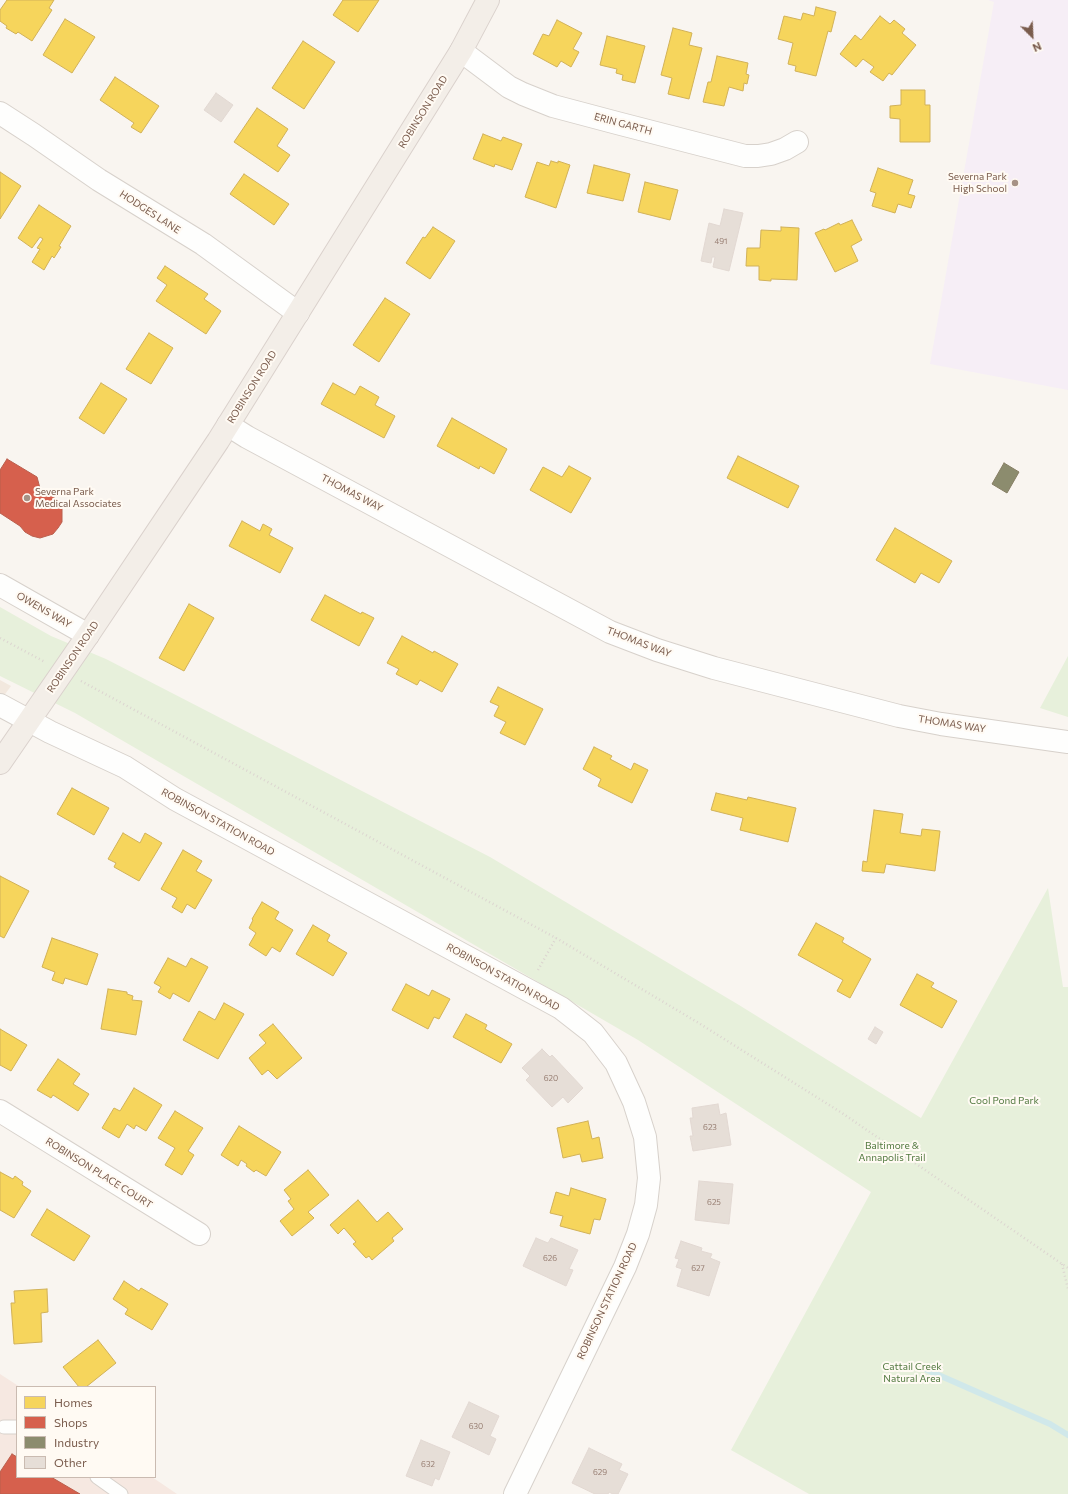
<!DOCTYPE html>
<html>
<head>
<meta charset="utf-8">
<style>
  body { margin:0 }
  #map { position:relative; width:1068px; height:1494px; overflow:hidden; background:#f9f5f0; font-family:Commissioner,sans-serif }
  canvas { display:block }
  .legend { position:absolute; left:16px; top:1386px; width:140px; height:92px; box-sizing:border-box; background:#fffaf3; border:1px solid #cabbb1; margin:0; padding:5px 7px; list-style:none; font-size:12px; color:#7a5c4d }
  .legend li { display:flex; align-items:center; gap:8px; height:20px }
  .legend b { width:20px; border:1px solid #cabbb1 }
  .north { position:absolute; left:1012px; top:16px; width:40px; height:40px; -webkit-text-stroke:3px #fffaf3; paint-order:stroke; rotate:156deg; font-size:11px; font-weight:700; line-height:16px; text-align:center; color:#7a5c4d }
  .north::after { content:''; display:block; margin:auto; width:14px; height:18px; background:#7a5c4d; clip-path:polygon(50% 0,100% 100%,50% 72%,0 100%) }
</style>
</head>
<body>
<div id="map">
<canvas width="1068" height="1494"></canvas>
<ul class="legend">
<li><b style="height:11px;background:#f6d55c"></b>Homes</li>
<li><b style="height:11px;background:#d6604d"></b>Shops</li>
<li><b style="height:11px;background:#8c8c6e"></b>Industry</li>
<li><b style="height:11px;background:#e6ded7"></b>Other</li>
</ul>
<div class="north">N</div>
</div>
<script>
const c = document.querySelector('canvas').getContext('2d');
c.lineJoin = 'round';
function paint(path, color) {
  c.fillStyle = color;
  c.fill(path, 'evenodd');
}
function toPath(rows) {
  const path = new Path2D();
  for (const r of rows) {
    path.moveTo(r[0], r[1]);
    for (let i = 2; i < r.length; i += 2) path.lineTo(r[i], r[i + 1]);
  }
  return path;
}
function strokePath(path, color, width, dash) {
  c.strokeStyle = color;
  c.lineWidth = width;
  c.lineCap = dash ? 'butt' : 'round';
  c.setLineDash(dash || []);
  c.stroke(path);
}
function write(font, color, halo, rows, align = 'center') {
  c.font = font + ' Commissioner,sans-serif';
  c.lineWidth = 4;
  c.setLineDash([]);
  c.textBaseline = 'middle';
  c.strokeStyle = halo;
  c.fillStyle = color;
  for (const [text, x, y, turn = 0] of rows) {
    c.save();
    c.translate(x, y);
    c.rotate((+turn || 0) * Math.PI / 180);
    c.textAlign = isNaN(turn) ? turn : align;
    if (halo) c.strokeText(text, 0, 0);
    c.fillText(text, 0, 0);
    c.restore();
  }
}
paint(toPath([
  [0,680,11,686,0,701]
]), '#f2e8de');
paint(toPath([
  [0,1374,20,1387,17,1387,17,1477,152,1477,177,1494,0,1494]
]), '#f6e8e1');
paint(toPath([
  [988,0,1068,0,1068,390,930,364,994,2]
]), '#f6eef6');
paint(toPath([
  [0,607,51,636,106,659,490,857,739,1005,921,1118,1048,888,1063,987,1068,987,1068,1494,809,1494,731,1450,871,1192,638,1040,75,713,0,676],
  [1068,656,1068,717,1040,708]
]), '#e7f0db');
const homes = toPath([
  [7,0,54,0,49,8,52,10,32,41,18,32,16,34,6,28,7,26,0,21,0,10,7,0],
  [343,0,379,0,358,32,333,15,343,0],
  [816,7,836,12,831,32,828,31,816,76,795,71,796,66,788,64,793,43,778,39,784,16,801,20,803,13,814,16,816,7],
  [880,16,890,24,894,20,905,29,902,33,916,45,892,75,889,73,883,81,870,72,874,67,863,59,856,67,840,54,855,35,861,40,880,16],
  [65,19,95,37,72,73,43,55,65,19],
  [557,20,582,33,573,49,579,52,571,67,561,61,557,67,533,54,543,34,549,36,557,20],
  [673,28,692,33,689,45,702,48,689,99,668,94,672,78,661,75,673,28],
  [607,36,645,46,635,83,622,80,623,75,616,73,617,69,600,65,607,36],
  [303,41,335,62,304,109,272,88,303,41],
  [717,56,748,63,746,74,749,75,747,84,744,83,743,91,729,87,724,106,703,102,708,82,711,82,717,56],
  [115,77,159,106,141,133,131,127,134,123,100,100,115,77],
  [901,90,925,90,925,105,930,105,930,142,900,142,900,119,890,118,890,106,901,105,901,90],
  [257,108,288,129,277,146,290,155,278,172,234,142,257,108],
  [483,134,501,141,503,137,522,144,512,170,495,164,494,167,473,159,483,134],
  [551,161,558,163,558,161,570,165,556,208,525,197,537,162,549,166,551,161],
  [594,165,630,174,623,201,587,193,594,165],
  [878,168,913,180,908,194,915,196,911,208,898,204,895,213,872,206,876,193,870,191,878,168],
  [0,172,21,186,0,219,0,172],
  [244,174,289,204,274,225,230,194,244,174],
  [645,182,678,190,670,220,638,212,645,182],
  [39,205,71,226,59,246,61,247,54,258,52,256,44,270,32,262,40,249,37,248,43,239,40,237,32,248,18,238,39,205],
  [852,220,862,240,851,246,858,261,835,272,815,233,824,229,825,230,839,223,840,225,852,220],
  [433,227,455,241,430,279,406,263,423,237,425,238,433,227],
  [781,227,799,228,797,280,771,279,771,281,759,280,759,266,746,266,747,248,760,248,761,230,781,231,781,227],
  [165,266,208,294,204,299,221,311,206,334,156,301,167,285,157,278,165,266],
  [385,298,410,314,379,362,353,345,385,298],
  [149,333,173,348,151,384,126,369,149,333],
  [101,383,127,399,104,434,79,418,101,383],
  [333,383,355,395,360,386,379,397,375,405,395,416,384,438,321,404,333,383],
  [452,418,507,449,494,474,480,466,479,469,437,446,452,418],
  [738,456,799,486,788,508,727,478,738,456],
  [569,466,591,478,571,513,530,490,543,467,562,477,569,466],
  [242,521,260,531,263,524,272,529,269,535,293,548,280,573,229,546,242,521],
  [895,528,952,561,939,583,921,573,915,583,876,560,895,528],
  [325,595,361,614,362,612,374,618,359,646,311,620,325,595],
  [189,604,214,618,184,671,159,658,189,604],
  [402,636,433,653,434,651,458,664,442,692,420,680,417,685,396,674,399,669,387,663,402,636],
  [498,687,543,709,525,745,500,733,506,722,494,716,499,706,490,702,498,687],
  [594,747,612,756,610,759,631,770,634,763,648,770,632,803,598,786,601,779,583,769,594,747],
  [72,788,109,808,94,835,57,814,72,788],
  [716,793,747,800,748,797,796,808,788,842,740,830,743,818,711,810,716,793],
  [874,810,903,814,900,833,921,836,922,829,940,831,935,871,886,864,884,873,862,871,863,861,867,862,874,810],
  [123,833,140,843,145,833,162,843,139,881,114,867,116,863,108,859,123,833],
  [183,850,202,861,196,871,212,880,195,909,187,904,182,913,172,907,177,898,161,889,183,850],
  [0,876,29,891,4,938,0,936,0,876],
  [262,902,279,912,275,919,293,930,280,952,272,947,266,956,249,945,256,933,249,928,253,920,252,919,262,902],
  [816,923,844,938,842,942,871,959,850,998,837,991,843,980,798,955,816,923],
  [313,925,330,935,327,941,347,953,333,976,296,954,313,925],
  [52,938,98,954,87,985,65,978,63,984,52,980,55,972,42,967,52,938],
  [168,958,186,967,191,958,208,967,189,1002,173,993,170,999,158,992,161,987,154,983,168,958],
  [917,974,934,983,931,987,957,1001,942,1028,900,1005,917,974],
  [406,984,429,996,432,990,450,999,439,1019,434,1017,428,1029,392,1010,406,984],
  [108,989,127,992,127,994,133,996,132,1000,142,1001,136,1035,101,1029,108,989],
  [224,1003,244,1014,218,1059,183,1040,199,1011,215,1020,224,1003],
  [466,1014,487,1025,485,1029,512,1044,501,1063,453,1037,466,1014],
  [273,1024,302,1058,277,1079,268,1070,262,1075,249,1058,266,1043,259,1035,273,1024],
  [0,1029,27,1045,11,1071,0,1065,0,1029],
  [58,1059,80,1074,73,1084,89,1094,78,1111,53,1095,51,1098,37,1090,58,1059],
  [134,1088,162,1105,146,1131,136,1125,134,1129,127,1124,119,1138,102,1128,114,1108,120,1111,134,1088],
  [175,1111,203,1128,188,1151,194,1155,182,1175,165,1165,175,1148,158,1138,175,1111],
  [588,1121,592,1139,599,1137,603,1158,582,1162,580,1154,563,1158,557,1128,588,1121],
  [239,1126,281,1152,266,1176,256,1170,254,1172,246,1166,247,1164,241,1160,238,1166,221,1155,239,1126],
  [308,1170,329,1195,308,1212,314,1218,292,1236,280,1221,294,1209,288,1201,291,1199,284,1190,308,1170],
  [0,1172,13,1179,15,1176,23,1182,22,1185,31,1191,14,1218,0,1210,0,1172],
  [571,1188,606,1199,600,1220,594,1219,590,1234,560,1226,563,1216,550,1213,556,1192,569,1196,571,1188],
  [358,1200,377,1222,388,1212,403,1229,392,1238,394,1241,372,1260,369,1256,366,1258,353,1244,356,1242,344,1228,338,1234,330,1225,358,1200],
  [47,1209,90,1236,74,1261,31,1235,47,1209],
  [124,1281,139,1291,141,1288,168,1304,152,1330,125,1314,128,1309,113,1299,124,1281],
  [47,1289,48,1312,41,1313,42,1342,14,1344,11,1303,15,1303,14,1291,47,1289],
  [98,1340,116,1363,86,1387,79,1387,63,1367,98,1340]
]);
paint(homes, '#f6d55c');
strokePath(homes, '#d1b158', 1);
const shops = toPath([
  [7,459,37,477,41,492,52,496,58,501,62,508,62,522,58,528,53,534,40,538,32,536,25,532,20,526,0,513,0,470,7,459],
  [12,1454,17,1457,17,1477,51,1477,80,1494,0,1494,0,1472,12,1454]
]);
paint(shops, '#d6604d');
strokePath(shops, '#ba5f4d', 1);
const industry = toPath([
  [1004,463,1019,472,1007,493,992,484,1004,463]
]);
paint(industry, '#8c8c6e');
strokePath(industry, '#877e64', 1);
strokePath(toPath([
  [925,1369,1050,1424,1068,1435]
]), '#d0e8ea', 6);
const building = toPath([
  [216,93,233,105,221,122,204,110,216,93],
  [724,209,743,213,729,271,713,267,715,257,712,257,711,263,701,261,709,223,720,226,724,209],
  [875,1027,883,1032,876,1044,868,1039,875,1027],
  [542,1049,550,1057,552,1055,583,1088,568,1103,563,1097,552,1107,526,1080,530,1076,522,1068,542,1049],
  [718,1104,720,1115,726,1113,731,1145,693,1151,690,1136,693,1136,690,1118,693,1118,692,1108,718,1104],
  [699,1181,733,1184,729,1224,695,1220,699,1181],
  [536,1238,548,1243,551,1238,578,1250,569,1269,573,1270,566,1286,523,1266,536,1238],
  [681,1241,702,1248,701,1251,712,1254,710,1258,720,1262,709,1296,677,1286,682,1269,676,1267,679,1259,675,1258,681,1241],
  [469,1402,499,1416,490,1436,496,1439,489,1455,452,1437,469,1402],
  [421,1440,450,1452,439,1480,435,1478,432,1486,406,1476,421,1440],
  [589,1448,622,1464,619,1470,628,1474,618,1494,613,1494,609,1492,608,1494,595,1494,572,1483,589,1448]
]);
paint(building, '#e6ded7');
strokePath(building, '#e2d8d2', 1);
const lane = toPath([
  [4,1427,17,1427],
  [97,1477,121,1494]
]);
const street = toPath([
  [461,51,509,87,523,94,553,106,617,123,745,156,758,156,771,154,785,149,797,142],
  [0,113,34,135,99,180,203,244,298,313],
  [228,425,247,437,610,632,657,650,714,668,899,716,941,724,1068,742],
  [0,585,88,635],
  [0,705,50,732,125,767,175,799,561,1008,593,1033,616,1063,634,1102,645,1137,649,1178,646,1205,638,1234,625,1267,515,1494],
  [0,1111,199,1234]
]);
const primary = toPath([
  [0,763,88,635,218,441,461,51,488,0]
]);
strokePath(lane, '#d7d1cb', 15);
strokePath(street, '#d7d1cb', 24);
strokePath(primary, '#dad1cc', 24);
strokePath(toPath([
  [0,638,45,662],
  [81,681,556,938,697,1022,842,1113,1068,1268],
  [538,970,556,938],
  [1062,1264,1068,1289]
]), '#dcd5d0', 2.5, [1, 3]);
strokePath(lane, '#fefefd', 13);
strokePath(street, '#fefefd', 22);
strokePath(primary, '#f3eee8', 22);
for (const [x, y, r, color] of [
  [1015,183,4,"#a69286"],
  [27,498,4,"#a69286"]
]) {
  const dot = new Path2D();
  dot.arc(x, y, r, 0, 2 * Math.PI);
  c.fillStyle = color;
  c.fill(dot);
  strokePath(dot, '#fffaf3', 1.5);
}
write('8px', '#977e72', null, [
  ["491",721,241],
  ["620",551,1078],
  ["623",710,1127],
  ["625",714,1202],
  ["626",550,1258],
  ["627",698,1268],
  ["630",476,1426],
  ["632",428,1464],
  ["629",600,1472]
]);
write('10px', '#7a5c4d', '#fffaf3', [
  ["ROBINSON ROAD",423,112,-58],
  ["ERIN GARTH",623,124,15],
  ["HODGES LANE",150,212,33],
  ["ROBINSON ROAD",252,387,-58],
  ["THOMAS WAY",352,493,28],
  ["OWENS WAY",44,610,30],
  ["THOMAS WAY",639,642,21],
  ["ROBINSON ROAD",73,657,-56],
  ["THOMAS WAY",952,724,9],
  ["ROBINSON STATION ROAD",218,822,29],
  ["ROBINSON STATION ROAD",503,977,29],
  ["ROBINSON PLACE COURT",99,1173,32],
  ["ROBINSON STATION ROAD",607,1301,-65]
]);
write('10px', '#7a5c4d', '#fffaf3', [
  ["Severna Park",1007,177],
  ["High School",1007,189],
  ["Severna Park",35,492,"left"],
  ["Medical Associates",35,504,"left"]
], 'right');
write('10px', '#537a41', '#fffaf3', [
  ["Cool Pond Park",1004,1101],
  ["Baltimore &",892,1146],
  ["Annapolis Trail",892,1158],
  ["Cattail Creek",912,1367],
  ["Natural Area",912,1379]
]);
</script>
</body>
</html>
